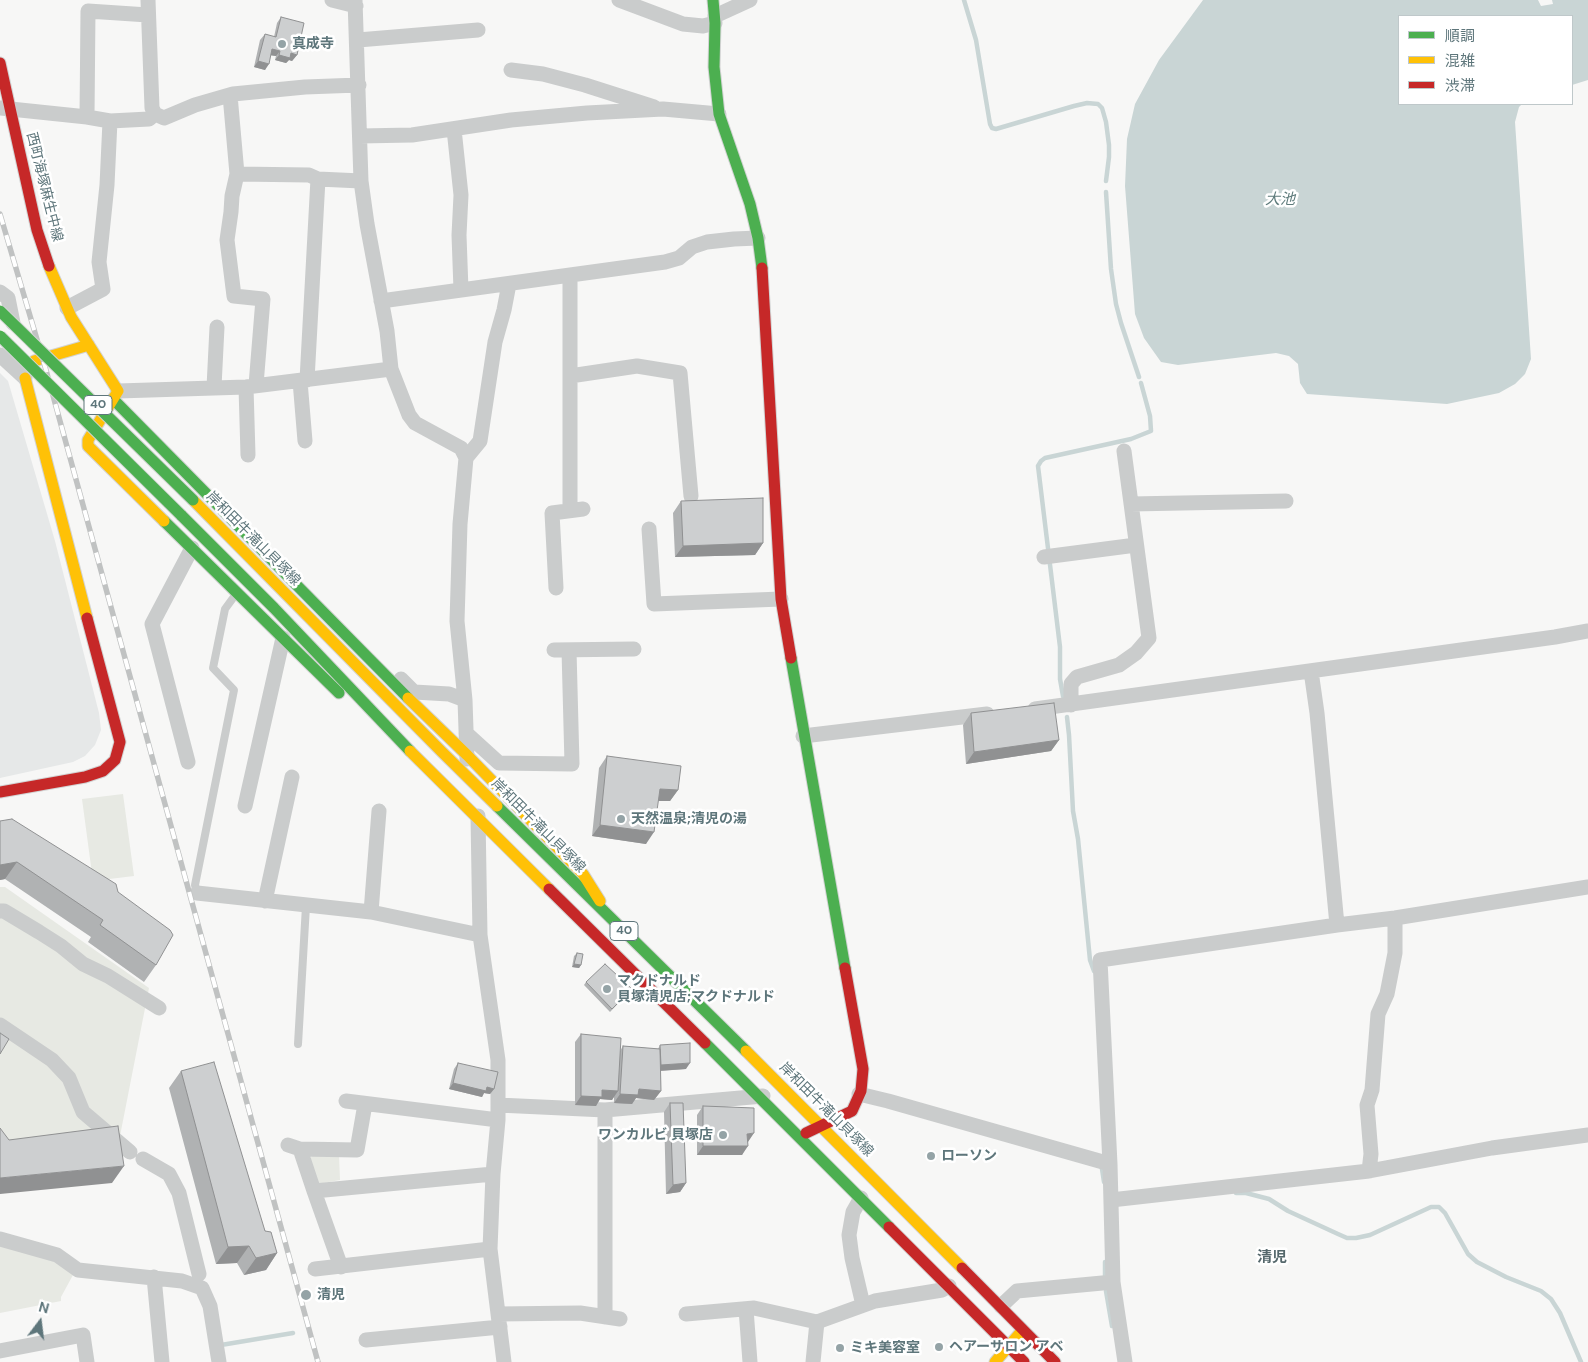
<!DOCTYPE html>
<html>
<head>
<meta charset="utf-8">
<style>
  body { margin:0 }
  #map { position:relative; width:1588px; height:1362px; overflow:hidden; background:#f7f7f6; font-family:"DM Sans","Noto Sans JP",sans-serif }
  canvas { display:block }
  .legend { position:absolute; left:1398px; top:15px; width:175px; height:90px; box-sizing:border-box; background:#fff; border:1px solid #bfc8ca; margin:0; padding:6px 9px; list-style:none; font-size:15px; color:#5e767b }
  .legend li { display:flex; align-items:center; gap:10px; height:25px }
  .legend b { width:25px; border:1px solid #bfc8ca }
  .north { position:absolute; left:15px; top:1297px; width:50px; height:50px; -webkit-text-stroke:4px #fff; paint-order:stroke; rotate:15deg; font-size:14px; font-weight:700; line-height:20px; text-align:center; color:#5e767b }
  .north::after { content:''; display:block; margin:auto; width:18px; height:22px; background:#5e767b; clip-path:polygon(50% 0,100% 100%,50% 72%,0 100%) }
</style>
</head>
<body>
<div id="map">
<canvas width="1588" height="1362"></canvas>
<ul class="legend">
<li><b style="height:6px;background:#4caf50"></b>順調</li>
<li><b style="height:6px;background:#ffc107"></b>混雑</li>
<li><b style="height:6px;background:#c62828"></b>渋滞</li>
</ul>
<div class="north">N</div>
</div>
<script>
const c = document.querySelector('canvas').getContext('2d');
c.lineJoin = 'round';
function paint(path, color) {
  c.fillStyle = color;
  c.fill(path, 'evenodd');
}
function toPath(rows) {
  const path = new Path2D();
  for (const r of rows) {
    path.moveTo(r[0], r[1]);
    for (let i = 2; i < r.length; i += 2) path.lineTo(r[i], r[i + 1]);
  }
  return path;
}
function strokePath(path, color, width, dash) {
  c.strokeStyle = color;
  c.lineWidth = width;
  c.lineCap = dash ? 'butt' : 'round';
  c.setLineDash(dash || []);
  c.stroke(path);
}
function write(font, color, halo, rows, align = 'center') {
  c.font = font + ' "DM Sans","Noto Sans JP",sans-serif';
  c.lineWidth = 5;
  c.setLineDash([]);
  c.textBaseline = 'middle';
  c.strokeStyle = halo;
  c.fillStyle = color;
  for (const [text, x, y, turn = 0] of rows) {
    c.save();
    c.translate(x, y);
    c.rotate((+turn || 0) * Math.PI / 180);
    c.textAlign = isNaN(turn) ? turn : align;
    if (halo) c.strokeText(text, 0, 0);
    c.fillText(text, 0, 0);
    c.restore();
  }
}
paint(toPath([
  [0,373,8,381,55,541,99,713,101,730,95,745,85,756,73,762,0,778]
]), '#e6e8e8');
paint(toPath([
  [123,794,134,876,93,881,82,799],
  [0,887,5,887,149,988,119,1141,0,1147],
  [314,1155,339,1155,340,1180,318,1184,310,1158],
  [0,1244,55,1259,73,1275,61,1297,61,1301,0,1313]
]), '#e7e9e3');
paint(toPath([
  [1203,0,1538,0,1541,6,1553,4,1552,0,1588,0,1588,80,1572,85,1572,16,1399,16,1399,104,1522,104,1519,107,1515,122,1531,359,1525,374,1515,384,1499,393,1447,404,1307,394,1300,383,1298,364,1289,356,1276,353,1178,365,1161,362,1144,338,1135,314,1125,186,1127,139,1135,104,1159,60]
]), '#c9d5d5');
strokePath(toPath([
  [964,0,976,40,990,124,992,128,996,129,1074,106,1087,103,1098,104,1102,108,1106,122,1109,145,1109,157,1106,181],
  [1106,192,1111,269,1116,304,1121,323,1139,377],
  [1063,696,1060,679,1060,647,1038,466,1041,461,1045,458,1131,439,1151,431,1150,416,1141,383],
  [1067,717,1069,735,1073,811,1078,839,1090,960,1094,971],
  [1102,1169,1104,1182],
  [1236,1193,1246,1193,1269,1199,1288,1211,1338,1234,1347,1238,1356,1238,1370,1235,1431,1207,1439,1207,1445,1213,1468,1254,1477,1262,1506,1277,1541,1291,1551,1299,1560,1313,1581,1362],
  [1105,1278,1105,1262],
  [1106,1291,1112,1326],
  [221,1345,293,1333]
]), '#c9d5d5', 4.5);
const fast = toPath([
  [713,0,715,23,714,67,719,114,750,204,758,238,762,268],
  [113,399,408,698],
  [181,515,274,608,410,751],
  [164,521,339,693],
  [791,658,845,968],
  [497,806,746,1051],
  [705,1043,889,1227]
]);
const slow = toPath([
  [49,266,71,317,118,391,88,440,88,446,164,521],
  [34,361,89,345],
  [25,378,87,618],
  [193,500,442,752,497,806],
  [408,698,467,755,583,874,600,901],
  [410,751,549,889],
  [746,1051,962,1268],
  [995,1362,1020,1333]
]);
const jam = toPath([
  [0,63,37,230,49,266],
  [762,268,781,599,791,658],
  [0,792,85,777,103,771,115,760,120,742,87,618],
  [549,889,705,1043],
  [806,1133,852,1111,861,1091,863,1069,845,968],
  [889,1227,1024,1362],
  [962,1268,1055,1362]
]);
strokePath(fast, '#d2d3d3', 13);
strokePath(slow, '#d2d3d3', 13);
strokePath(jam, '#d2d3d3', 13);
strokePath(toPath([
  [197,893,195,885,234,690,213,668,225,609,236,594],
  [298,1044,306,906]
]), '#cacccc', 8);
strokePath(toPath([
  [148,0,152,108,155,114,164,118,195,105,233,94,305,87,359,85],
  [332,0,356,6],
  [355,0,361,181,367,224,387,331,391,369,409,415,415,423,461,448,466,458,460,524,457,621,465,700,467,759],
  [619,0,683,24,703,26,715,23],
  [715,16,750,0],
  [358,40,478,30],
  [511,70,543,74,585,85,654,107],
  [230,95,237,174,309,175,318,179],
  [1,108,87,117,88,11,148,15],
  [87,117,110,121,149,119,155,114],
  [454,129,461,195,459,235,461,290],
  [360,136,412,135,511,120,587,113,663,109,719,114],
  [237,174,232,196,231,212,227,240,234,296,263,299,256,385],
  [570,275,570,510],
  [0,292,8,298,13,323],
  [381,301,665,262,679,258,692,247,707,242,734,239,758,238],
  [67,308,103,289,99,262,107,185,110,121],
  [0,355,25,378],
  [570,376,637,366,680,373,691,496],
  [307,380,318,179,361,181],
  [300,381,305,441],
  [214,387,217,327],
  [246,387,248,455],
  [118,391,246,387,391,369],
  [466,458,480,441,495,342,504,310,509,284],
  [1131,504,1286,501],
  [649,529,654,604,781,599],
  [1044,557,1136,545],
  [556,588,552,513,583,509],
  [554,650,634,649],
  [1311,671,1317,713,1337,925],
  [401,679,414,692,449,694,465,700],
  [1071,705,1071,684,1077,677,1119,665,1136,653,1149,638,1124,451],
  [1035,709,1555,637,1588,631],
  [466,733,499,763,572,764,569,650],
  [803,736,987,714],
  [188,762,152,624,192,548],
  [245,806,283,638],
  [478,816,480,935,498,1060,498,1120,493,1174,490,1249,504,1362],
  [197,893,371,912,480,935],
  [265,901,292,777],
  [0,911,4,911,39,932,61,946,83,964,108,976,159,1008],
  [371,912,379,811],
  [0,1025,52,1060,69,1078,83,1112,130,1152],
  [859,1094,888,1101,1110,1164],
  [346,1101,498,1120],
  [498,1105,605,1110,763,1096],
  [605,1110,605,1317],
  [288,1145,300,1149,357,1150,365,1104],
  [300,1149,314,1191,341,1267],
  [143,1159,169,1174,179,1193,199,1274],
  [1369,1171,1371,1154,1367,1105,1372,1090,1378,1014,1387,994,1395,953,1395,918],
  [314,1191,493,1174],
  [861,1198,853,1212,849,1235,852,1258,863,1305],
  [1111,1200,1369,1171,1492,1148,1588,1135],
  [0,1239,57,1255,78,1270,182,1281,202,1288,210,1306,219,1362],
  [315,1269,490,1249],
  [154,1277,162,1362],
  [1001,1306,1017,1291,1113,1282],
  [746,1309,750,1362],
  [498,1314,580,1313,620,1319],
  [686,1314,754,1308,817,1322,875,1301,942,1290,949,1286],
  [366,1340,500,1327],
  [0,1351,83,1335,87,1362],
  [813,1362,817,1322],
  [1125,1362,1113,1282,1110,1164,1100,960,1337,925,1395,918,1588,887]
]), '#cacccc', 15);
strokePath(fast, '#4caf50', 11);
strokePath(slow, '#ffc107', 11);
strokePath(jam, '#c62828', 11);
const rail = toPath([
  [0,214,46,370,318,1362]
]);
strokePath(rail, '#c0c2c2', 5.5);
strokePath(rail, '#fff', 4, [11]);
const fastBridge = toPath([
  [0,311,193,500],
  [0,336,181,515]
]);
strokePath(fastBridge, '#d2d4d3', 13, []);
strokePath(fastBridge, '#4caf50', 11);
paint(toPath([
  [281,17,297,55,292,61,289,60,286,63,275,60,276,56,271,55,265,70,254,67,260,40,265,34,274,37,277,23],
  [681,501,763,543,755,555,675,557,673,513],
  [971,713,1059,740,1051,751,966,764,963,725],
  [607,756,678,790,670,801,658,801,646,844,592,836,599,768],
  [0,821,118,892,156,965,144,982,88,942,91,937,5,879,0,880],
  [577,953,581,965,579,968,572,967,574,956],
  [586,982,632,989,610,1012,584,985],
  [581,1034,620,1051,623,1046,658,1049,660,1045,686,1069,660,1071,661,1091,654,1100,636,1098,632,1104,614,1103,614,1096,612,1100,600,1099,596,1106,575,1105,575,1042],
  [458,1063,494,1089,490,1094,484,1093,482,1097,449,1089,454,1069],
  [181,1071,277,1253,266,1270,244,1275,237,1263,216,1264,169,1088],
  [670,1103,686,1183,680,1192,666,1194,664,1112],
  [703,1106,748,1142,742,1155,697,1155,697,1115]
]), '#b0b2b3');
paint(toPath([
  [272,49,280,51,276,56,268,55],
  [291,53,297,55,292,61,289,60,286,63,275,60,279,55],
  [258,61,269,64,265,70,254,67],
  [763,543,755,555,675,557,683,546],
  [1059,740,1051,751,966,764,974,752],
  [660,789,678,790,670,801,652,801],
  [600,825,654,832,646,844,592,836],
  [17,862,5,879,0,880,0,865],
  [574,964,581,965,579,968,572,967],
  [690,1063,686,1069,657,1071,661,1065],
  [453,1083,487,1087,494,1089,490,1094,484,1093,482,1097,449,1089],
  [639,1089,661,1091,654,1100,636,1098,632,1104,614,1103,620,1094],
  [602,1090,618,1091,612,1100,600,1099,596,1106,575,1105,581,1096],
  [754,1133,748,1142,741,1143,747,1134],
  [703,1146,748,1146,742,1155,697,1155],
  [124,1166,112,1183,0,1194,0,1178],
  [686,1183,680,1192,666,1194,673,1185],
  [249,1246,237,1263,216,1264,228,1247],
  [277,1253,266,1270,244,1275,256,1258]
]), '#909192');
const building = toPath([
  [281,17,304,23,297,55,291,53,290,58,279,55,280,51,272,49,269,64,258,61,265,34,276,37,281,17],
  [763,498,763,543,683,546,681,501,763,498],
  [1054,703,1059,740,974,752,971,713,1054,703],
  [607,756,681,766,678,790,660,789,654,832,600,825,607,756],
  [12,819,116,884,118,892,170,930,173,935,156,965,100,925,103,920,17,862,0,865,0,821,12,819],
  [577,953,583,954,581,965,574,964,577,953],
  [605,964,632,989,612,1009,586,982,605,964],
  [0,1033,9,1039,0,1054,0,1033],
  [581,1034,621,1038,618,1091,602,1090,602,1097,581,1096,581,1034],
  [690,1043,690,1063,661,1065,660,1045,690,1043],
  [623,1046,660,1049,661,1091,639,1089,638,1095,620,1094,623,1046],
  [214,1062,265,1231,271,1232,277,1253,256,1258,249,1246,228,1247,181,1071,214,1062],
  [458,1063,498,1072,494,1089,487,1087,486,1091,453,1083,458,1063],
  [670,1103,683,1103,686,1183,673,1185,670,1103],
  [703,1106,754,1108,754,1133,747,1134,748,1146,703,1146,703,1106],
  [118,1126,124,1166,0,1178,0,1128,9,1140,118,1126]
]);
paint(building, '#cdcfd0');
strokePath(building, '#909192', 1);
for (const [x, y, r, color] of [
  [282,44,5,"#94a3a6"],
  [621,819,5,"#94a3a6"],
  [607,989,5,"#94a3a6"],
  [723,1135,5,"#94a3a6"],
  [931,1156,5,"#94a3a6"],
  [306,1295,6,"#94a3a6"],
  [939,1347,5,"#94a3a6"],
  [840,1348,5,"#94a3a6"]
]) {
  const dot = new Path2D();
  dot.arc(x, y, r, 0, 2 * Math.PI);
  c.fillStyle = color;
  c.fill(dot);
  strokePath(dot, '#fff', 2);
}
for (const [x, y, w] of [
  [98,405,28],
  [624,931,28]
]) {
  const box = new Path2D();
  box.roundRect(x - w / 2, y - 9.5, w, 19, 4);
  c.fillStyle = '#fff';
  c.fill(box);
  strokePath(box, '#5e767b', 1);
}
write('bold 12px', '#5e767b', null, [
  ["40",98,405],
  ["40",624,931]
]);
write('bold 14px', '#5e767b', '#fff', [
  ["真成寺",292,44],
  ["天然温泉;清児の湯",631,819],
  ["マクドナルド",617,981],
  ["貝塚清児店;マクドナルド",617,997],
  ["ワンカルビ 貝塚店",713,1135,"right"],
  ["ローソン",941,1156],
  ["清児",317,1295],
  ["ヘアーサロン アベ",949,1347],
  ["ミキ美容室",850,1348]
], 'left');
write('14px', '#5e767b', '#fff', [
  ["西町海塚麻生中線",44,187,76],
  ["岸和田牛滝山貝塚線",253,539,45],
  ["岸和田牛滝山貝塚線",538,826,45],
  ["岸和田牛滝山貝塚線",826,1110,45]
]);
write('italic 15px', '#5e7b7b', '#fff', [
  ["大池",1280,200]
]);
write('bold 15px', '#55686c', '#fff', [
  ["清児",1272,1258]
]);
</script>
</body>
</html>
